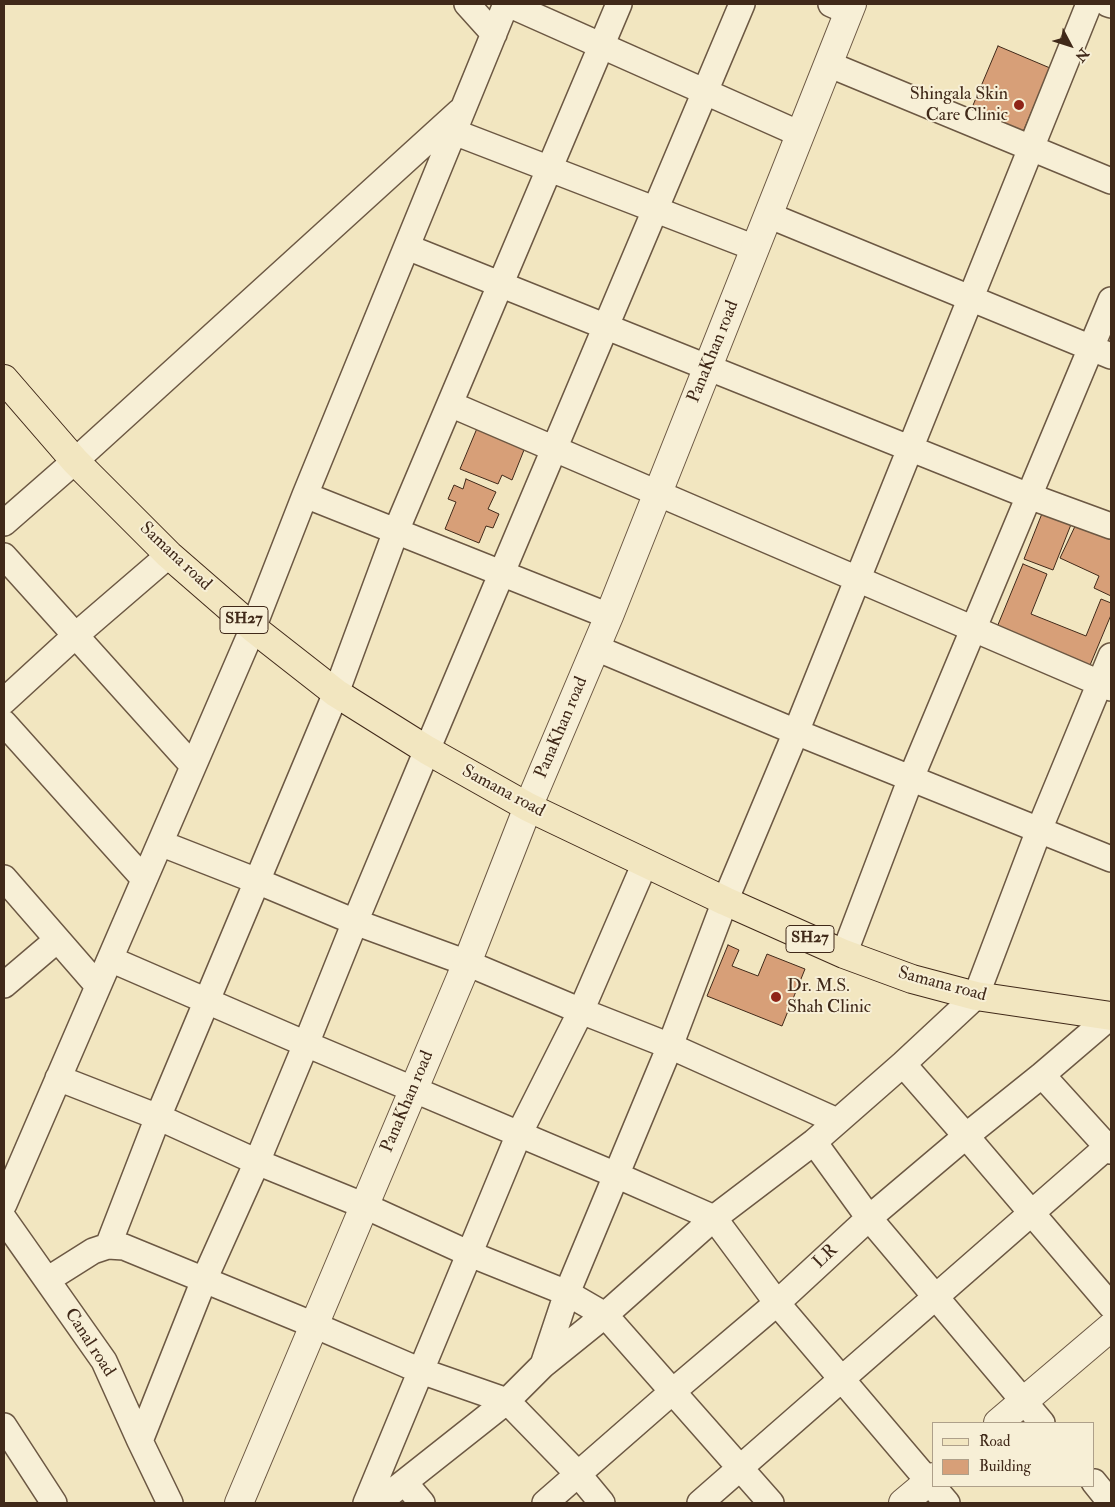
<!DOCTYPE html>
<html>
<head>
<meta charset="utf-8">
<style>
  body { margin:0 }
  #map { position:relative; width:1115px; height:1507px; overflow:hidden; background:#f2e6c0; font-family:"IM FELL Double Pica",serif }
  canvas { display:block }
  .frame { position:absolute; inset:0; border:5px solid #402919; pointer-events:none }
  .legend { position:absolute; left:932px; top:1422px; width:162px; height:65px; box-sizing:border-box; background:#f7efd6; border:1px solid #aea08a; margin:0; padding:6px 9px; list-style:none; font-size:15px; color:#402919 }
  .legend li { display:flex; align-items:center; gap:10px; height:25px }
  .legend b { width:25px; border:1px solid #aea08a }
  .north { position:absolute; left:1045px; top:20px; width:50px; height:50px; -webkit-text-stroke:4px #f7efd6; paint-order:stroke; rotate:130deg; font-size:14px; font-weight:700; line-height:20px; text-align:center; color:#402919 }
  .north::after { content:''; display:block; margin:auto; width:18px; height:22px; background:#402919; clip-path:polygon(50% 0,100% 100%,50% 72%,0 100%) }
</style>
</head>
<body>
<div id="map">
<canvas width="1115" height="1507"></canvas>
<div class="frame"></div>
<ul class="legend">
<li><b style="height:6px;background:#f2e6c0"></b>Road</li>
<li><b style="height:14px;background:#d79f78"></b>Building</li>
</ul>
<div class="north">N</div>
</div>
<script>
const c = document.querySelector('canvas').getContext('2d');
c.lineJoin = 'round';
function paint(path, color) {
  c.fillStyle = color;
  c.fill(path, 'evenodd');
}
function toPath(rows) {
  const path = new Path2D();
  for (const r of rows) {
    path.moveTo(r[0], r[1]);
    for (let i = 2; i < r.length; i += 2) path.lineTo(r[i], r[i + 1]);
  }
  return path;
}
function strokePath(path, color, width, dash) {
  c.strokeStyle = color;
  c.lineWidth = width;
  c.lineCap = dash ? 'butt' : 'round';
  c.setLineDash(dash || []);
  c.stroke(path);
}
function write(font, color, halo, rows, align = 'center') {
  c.font = font + ' "IM FELL Double Pica",serif';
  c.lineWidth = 4;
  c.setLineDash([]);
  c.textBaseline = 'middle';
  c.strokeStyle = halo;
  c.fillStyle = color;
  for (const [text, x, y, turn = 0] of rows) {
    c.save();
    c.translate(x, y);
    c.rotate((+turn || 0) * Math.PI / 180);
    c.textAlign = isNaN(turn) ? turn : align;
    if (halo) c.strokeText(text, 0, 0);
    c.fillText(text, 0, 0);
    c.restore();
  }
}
const building = toPath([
  [998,46,1050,68,1023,132,971,110,998,46],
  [478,426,526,445,512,480,502,475,498,484,460,469,478,426],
  [466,479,496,492,488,509,499,514,493,528,486,526,479,543,445,529,456,502,448,499,454,485,463,489,466,479],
  [1043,511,1072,522,1053,570,1024,559,1043,511],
  [1078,520,1111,535,1111,596,1094,588,1099,576,1060,558,1078,520],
  [1023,564,1047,574,1031,614,1086,636,1101,599,1111,603,1111,615,1088,670,995,632,1023,564],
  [728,945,739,950,732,966,758,976,767,954,805,969,782,1026,707,996,728,945]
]);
paint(building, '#d79f78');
strokePath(building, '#402919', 1);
const minor = toPath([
  [467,4,494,34],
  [508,4,800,134],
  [831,4,849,12],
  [1108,4,1111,5],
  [828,64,1111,181],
  [454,132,755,248],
  [768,215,1111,356],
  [407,247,1029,496,1111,526],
  [450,404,1111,688],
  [305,495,609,616],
  [4,523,75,461,459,112],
  [4,556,193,766],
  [596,648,796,732,1111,859],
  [4,701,76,635,169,555],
  [4,723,144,879],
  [160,843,257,881,355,922,467,963,581,1011,670,1046,837,1121],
  [4,878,98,986],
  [844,954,911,778,1111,300],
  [110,959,306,1044,616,1175,714,1218,777,1303,947,1503],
  [4,985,57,940],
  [903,1064,966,1136,1111,1306],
  [1042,1075,1111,1151],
  [58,1078,158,1117,257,1162,365,1206,470,1254,567,1293,605,1315,771,1503],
  [814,1142,869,1218,1042,1423],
  [4,1204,253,628,305,495,506,4],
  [4,1219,104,1361,140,1441,170,1503],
  [108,1246,158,1117,336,693,396,531,619,4],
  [47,1280,93,1251,108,1246,124,1247,314,1325,421,1371,507,1401,578,1474,602,1503],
  [543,1365,567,1293,670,1046,725,901,796,732,1089,4],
  [4,1426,54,1503],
  [140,1441,204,1280,257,1162,306,1044,355,922,427,750,742,4],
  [1094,1482,1111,1503],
  [405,1483,422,1503],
  [366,1503,519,1134,581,1011,645,863],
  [378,1503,507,1401,543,1365,605,1315,714,1218,814,1142,903,1064,976,996,1039,830,1111,656],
  [545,1503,672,1392,777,1303,869,1218,966,1136,1042,1075,1111,1016],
  [700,1503,1107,1147]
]);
const tertiary = toPath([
  [998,1423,1111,1327],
  [239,1503,467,963,528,807,609,616,852,4],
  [903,1503,934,1477]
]);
const primary = toPath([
  [4,379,75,461,169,555,253,628,336,693,427,750,528,807,725,901,844,954,912,979,976,996,1111,1016]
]);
strokePath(minor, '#6c5843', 28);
strokePath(tertiary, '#6c5843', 30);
strokePath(primary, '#402919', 30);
strokePath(minor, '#f7efd6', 25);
strokePath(tertiary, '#f7efd6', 28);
strokePath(primary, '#f2e6c0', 28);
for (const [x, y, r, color] of [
  [1019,105,6,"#8f2418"],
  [776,997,6,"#8f2418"]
]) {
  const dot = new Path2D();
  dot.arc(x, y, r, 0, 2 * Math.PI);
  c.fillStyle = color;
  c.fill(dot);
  strokePath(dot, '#f7efd6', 2);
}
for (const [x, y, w] of [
  [244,620,48],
  [810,939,48]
]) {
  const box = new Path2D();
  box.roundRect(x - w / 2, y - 13.5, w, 27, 4);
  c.fillStyle = '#f7efd6';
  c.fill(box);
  strokePath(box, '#402919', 1);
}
write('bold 16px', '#402919', null, [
  ["SH27",244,620],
  ["SH27",810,939]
]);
write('18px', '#402919', '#f7efd6', [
  ["Shingala Skin",1008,95],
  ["Care Clinic",1008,116],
  ["Dr. M.S.",787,987,"left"],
  ["Shah Clinic",787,1008,"left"]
], 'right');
write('18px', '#402919', '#f7efd6', [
  ["PanaKhan road",714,352,-68],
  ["Samana road",175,557,43],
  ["PanaKhan road",562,728,-67],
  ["Samana road",503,792,28],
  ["Samana road",942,985,15],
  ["PanaKhan road",408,1102,-67],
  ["LR",826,1257,-43],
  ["Canal road",89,1343,57]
]);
</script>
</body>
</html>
